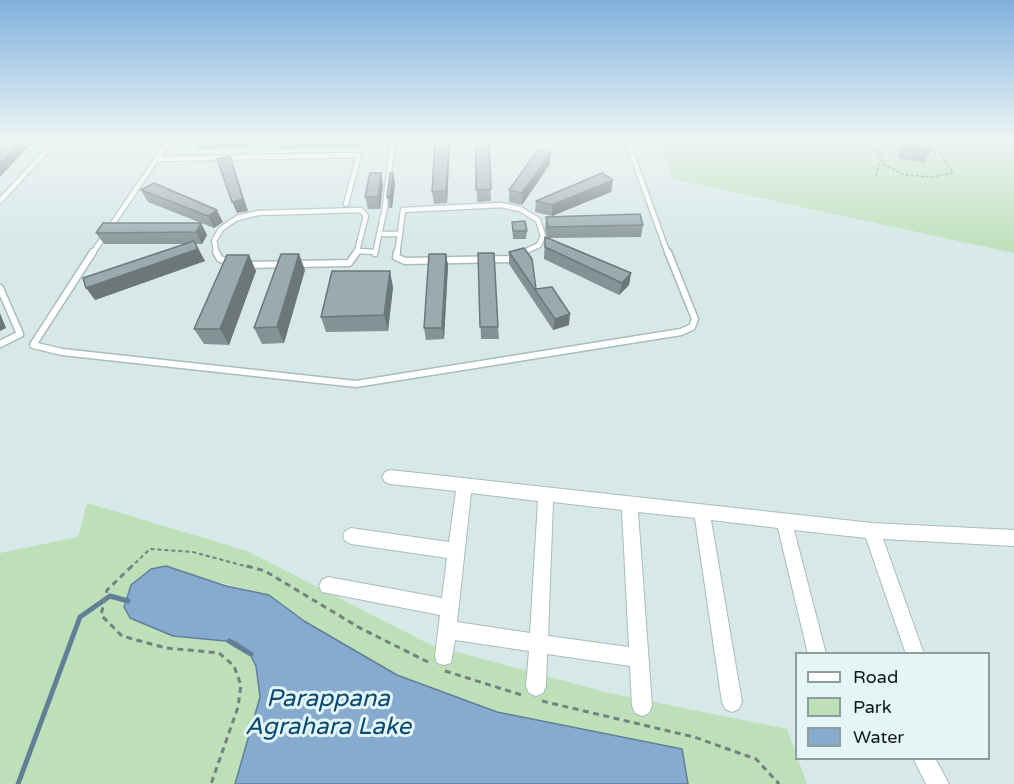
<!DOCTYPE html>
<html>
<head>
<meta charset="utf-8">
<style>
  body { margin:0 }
  #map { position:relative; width:1014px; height:784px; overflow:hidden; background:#d6e8e7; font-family:"Varela Round",sans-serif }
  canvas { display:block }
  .legend { position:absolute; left:795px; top:652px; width:195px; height:108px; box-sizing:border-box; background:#e3f5f5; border:2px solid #8f9c9c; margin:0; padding:8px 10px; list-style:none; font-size:18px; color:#101616 }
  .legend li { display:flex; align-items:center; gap:12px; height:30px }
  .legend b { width:30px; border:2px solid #8f9c9c }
</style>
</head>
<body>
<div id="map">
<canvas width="1014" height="784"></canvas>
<ul class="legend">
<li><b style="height:8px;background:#fff"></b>Road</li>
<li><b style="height:16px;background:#bde0b9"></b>Park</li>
<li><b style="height:16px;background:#86abce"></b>Water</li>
</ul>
</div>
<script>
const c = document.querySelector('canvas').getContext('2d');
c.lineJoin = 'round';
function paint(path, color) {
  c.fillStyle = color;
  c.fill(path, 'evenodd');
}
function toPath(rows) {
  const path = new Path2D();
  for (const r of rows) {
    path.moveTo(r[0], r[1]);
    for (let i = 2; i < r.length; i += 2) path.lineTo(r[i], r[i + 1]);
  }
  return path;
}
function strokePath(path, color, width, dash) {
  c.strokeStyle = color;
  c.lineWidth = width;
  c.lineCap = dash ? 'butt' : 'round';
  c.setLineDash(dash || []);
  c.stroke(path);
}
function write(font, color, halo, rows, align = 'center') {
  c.font = font + ' "Varela Round",sans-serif';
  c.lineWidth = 6;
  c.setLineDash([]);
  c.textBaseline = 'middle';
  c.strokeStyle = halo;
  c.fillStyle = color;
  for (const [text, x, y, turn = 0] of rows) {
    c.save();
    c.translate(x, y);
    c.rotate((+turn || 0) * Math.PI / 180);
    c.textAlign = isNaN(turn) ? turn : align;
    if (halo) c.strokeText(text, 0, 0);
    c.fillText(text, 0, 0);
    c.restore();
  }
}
paint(toPath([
  [658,141,1014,141,1014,253,673,179],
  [87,503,247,551,431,645,609,693,787,729,807,784,688,784,682,749,497,712,397,675,304,621,269,595,159,567,144,573,127,593,124,607,130,618,173,636,236,642,251,656,256,666,260,697,235,784,0,784,0,553,78,537]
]), '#bde0b9');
const water = toPath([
  [166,566,226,586,269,595,304,621,397,675,497,712,682,749,688,784,235,784,260,697,256,666,251,656,236,642,173,636,130,618,124,607,131,585,151,569,166,566]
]);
paint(water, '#86abce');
strokePath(water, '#637e97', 1.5);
strokePath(toPath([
  [229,641,251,654],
  [18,784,80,617,110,596,128,601]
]), '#637e97', 5);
const serviceFar1 = toPath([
  [627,141,668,254],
  [156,159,359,155,346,204],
  [0,201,55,141],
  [379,234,400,234],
  [400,234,403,210,501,205,520,209,538,220,543,236,539,245,520,254],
  [92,254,169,141],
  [217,254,214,241,221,229,237,218,258,213,361,210,366,216,357,251],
  [356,254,357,251,375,252],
  [375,254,385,207,393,141],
  [397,254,400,234]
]);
const service = toPath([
  [93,252,33,345,62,352,356,384,681,332,692,327,695,319,668,252],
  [216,252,220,259,233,263],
  [397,252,396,257,405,261,509,259,523,252],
  [246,265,349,263,357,252],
  [0,288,20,334,0,344]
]);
const minor = toPath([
  [390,470,872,523,1014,530,1014,546,883,539,924,654,906,654,866,538,794,530,826,654,808,654,778,528,711,520,742,702,739,709,732,712,725,709,722,702,695,518,638,512,652,706,649,713,642,716,635,713,632,706,630,666,547,654,546,686,543,693,536,696,529,693,526,686,529,651,455,640,451,663,444,665,437,663,435,656,440,615,322,592,319,586,322,580,328,577,442,598,447,558,351,544,345,541,343,536,345,531,351,528,449,542,456,491,390,484,385,482,382,477,385,472,390,470],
  [471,493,538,501,530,633,457,622,471,493],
  [553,502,622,510,629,647,548,636,553,502],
  [913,758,935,758,949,784,926,784,913,758]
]);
strokePath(serviceFar1, '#abb', 7);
strokePath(service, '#abb', 9);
strokePath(minor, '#abb', 2);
strokePath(toPath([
  [874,141,883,164,905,175,932,177,953,173,942,155,930,151],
  [876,176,880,162]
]), '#758181', 1.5, [3, 2]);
strokePath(toPath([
  [130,568,150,549,193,552,252,568]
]), '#758181', 2, [4, 3]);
strokePath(toPath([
  [132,566,107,590,101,615,122,636,166,648,219,653,234,666,241,685,238,707,211,784],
  [247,566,265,571,360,628,432,664],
  [445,671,525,696],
  [542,701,694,737,756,759,779,784]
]), '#758181', 3, [6, 4.5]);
strokePath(serviceFar1, '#fff', 4.5);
strokePath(service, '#fff', 6);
paint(minor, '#fff');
paint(toPath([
  [196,141,249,141,246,148,199,149],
  [277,141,362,141,361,147,280,149],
  [435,141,525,141,525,142,489,143,491,201,477,202,476,143,450,143,447,203,434,204,432,192],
  [901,141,931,141,931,151,924,163,899,158,900,143],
  [550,164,522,205,509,202,509,190],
  [393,173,395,184,392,208,389,208,387,197],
  [613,180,611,192,552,216,535,212,536,201],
  [383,184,380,209,368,209,365,197],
  [141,190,223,222,214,228,148,202],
  [546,217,643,225,641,237,549,238,631,273,629,285,619,295,544,259,545,237,547,238,545,229],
  [512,222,527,231,526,239,513,239],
  [201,223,207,235,202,244,196,244,205,261,95,300,185,244,104,244,96,233],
  [509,252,536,289,569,325,553,330,509,264],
  [478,253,498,327,499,339,481,339],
  [446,254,448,266,444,339,426,340,424,328],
  [305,270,284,343,262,344,254,328],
  [256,271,229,345,204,344,194,329],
  [393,287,388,331,326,332,321,317]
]), '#849296');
paint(toPath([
  [22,141,34,141,0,177,0,163],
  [243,141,249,141,246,148],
  [449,141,450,141,450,143,447,203,446,191],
  [551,153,550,164,522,205,522,193],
  [230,156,234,168,248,211,237,213,232,202],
  [381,173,383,184,380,209,378,197],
  [393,173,395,184,392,208,390,197],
  [613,180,611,192,552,216,552,205],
  [217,210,223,222,214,228,208,216],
  [201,223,207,235,202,244,196,232],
  [198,249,205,261,95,300,86,288],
  [299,254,305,270,284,343,277,327],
  [446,254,448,266,444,339,442,328],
  [249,255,256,271,229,345,220,329],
  [390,271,393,287,388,331,384,315],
  [631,273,629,285,619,295,622,283],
  [0,313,6,328,0,331],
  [570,314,569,325,553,330,555,319]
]), '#6c777a');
const building = toPath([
  [0,141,22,141,0,163,0,141],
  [435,141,449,141,446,191,432,192,435,141],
  [476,141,489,141,491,189,476,190,476,141],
  [906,141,931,141,931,151,906,146,906,141],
  [538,150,551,153,522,193,509,190,538,150],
  [230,156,243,199,232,202,217,159,230,156],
  [370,173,381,173,378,197,365,197,370,173],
  [390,173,393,173,390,197,387,197,390,173],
  [602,173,613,180,552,205,536,201,602,173],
  [154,183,217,210,208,216,141,190,154,183],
  [640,214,643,225,548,227,546,217,640,214],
  [525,221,527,231,513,231,512,222,525,221],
  [103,223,201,223,196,232,96,233,103,223],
  [545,237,631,273,622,283,545,247,545,237],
  [194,241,198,249,86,288,83,278,194,241],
  [524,248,532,259,536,289,552,287,570,314,555,319,509,252,524,248],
  [478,253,494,253,498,327,480,327,478,253],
  [281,254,299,254,277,327,254,328,281,254],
  [429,254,446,254,442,328,424,328,429,254],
  [227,255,249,255,220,329,194,329,227,255],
  [332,271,390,271,384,315,321,317,332,271]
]);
paint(building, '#9aaaaf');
strokePath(building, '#6c777a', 1.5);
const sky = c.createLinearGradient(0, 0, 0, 251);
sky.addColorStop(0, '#81b0de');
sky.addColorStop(0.56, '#edf5f4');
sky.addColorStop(1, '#edf5f400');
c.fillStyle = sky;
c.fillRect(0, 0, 1014, 251);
write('italic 24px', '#0a4874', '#e3f5f5', [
  ["Parappana",328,700],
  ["Agrahara Lake",328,728]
]);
</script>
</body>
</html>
